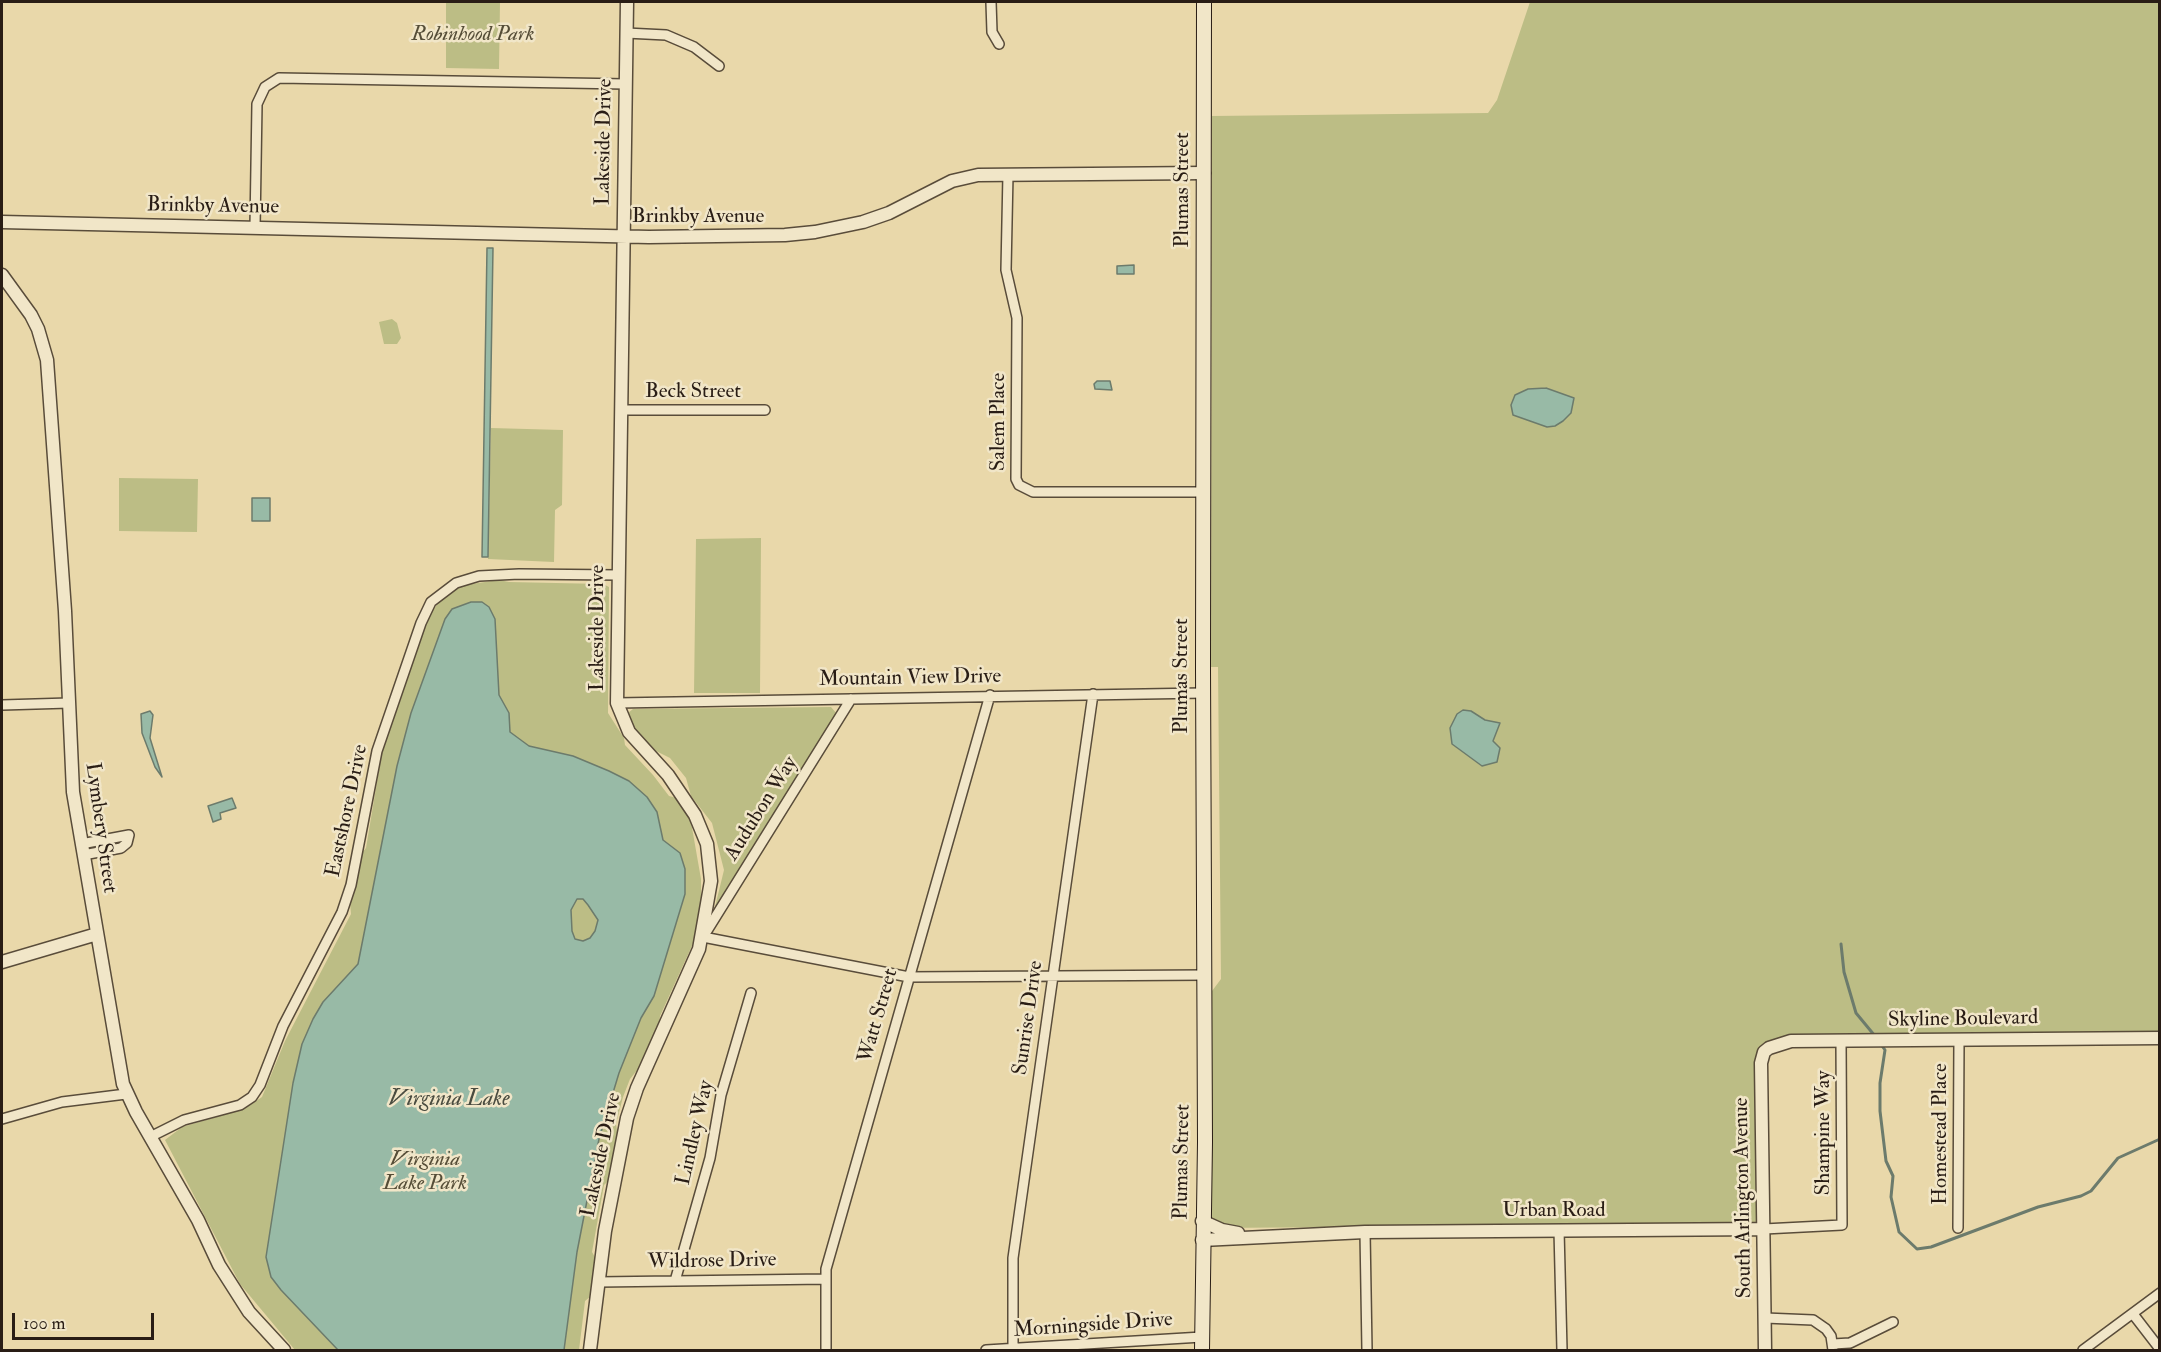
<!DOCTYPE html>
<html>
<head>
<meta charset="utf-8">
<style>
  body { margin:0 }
  #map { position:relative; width:2161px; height:1352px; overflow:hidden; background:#e9d8aa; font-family:"IM FELL Double Pica",serif }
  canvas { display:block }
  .frame { position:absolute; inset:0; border:3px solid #291d15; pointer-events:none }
  .scale { position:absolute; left:12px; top:1313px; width:142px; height:27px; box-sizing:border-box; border:3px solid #291d15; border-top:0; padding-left:8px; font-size:18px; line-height:21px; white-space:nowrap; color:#291d15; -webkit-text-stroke:4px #f1e6c8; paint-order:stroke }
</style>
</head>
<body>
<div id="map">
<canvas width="2161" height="1352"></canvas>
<div class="frame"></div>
<div class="scale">100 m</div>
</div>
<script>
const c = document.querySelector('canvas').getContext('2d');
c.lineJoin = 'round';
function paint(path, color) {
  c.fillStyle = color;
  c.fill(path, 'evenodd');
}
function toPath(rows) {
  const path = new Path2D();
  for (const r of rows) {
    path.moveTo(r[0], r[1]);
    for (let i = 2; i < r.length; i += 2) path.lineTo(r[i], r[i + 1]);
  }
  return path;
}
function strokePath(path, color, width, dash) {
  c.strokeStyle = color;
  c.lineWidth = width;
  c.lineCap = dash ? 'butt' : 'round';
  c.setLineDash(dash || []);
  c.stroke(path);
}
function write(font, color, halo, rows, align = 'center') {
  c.font = font + ' "IM FELL Double Pica",serif';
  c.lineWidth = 5;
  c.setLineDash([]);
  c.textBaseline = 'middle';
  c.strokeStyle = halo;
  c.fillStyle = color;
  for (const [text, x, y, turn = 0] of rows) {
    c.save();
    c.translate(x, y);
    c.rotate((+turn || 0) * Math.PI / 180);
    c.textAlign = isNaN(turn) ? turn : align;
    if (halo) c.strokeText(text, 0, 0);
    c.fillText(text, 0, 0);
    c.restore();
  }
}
paint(toPath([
  [446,2,500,2,499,69,446,68],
  [1530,2,2159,2,2159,1033,1764,1046,1758,1224,1212,1228,1212,991,1221,979,1218,667,1211,667,1212,116,1488,113,1497,100],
  [392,319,397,323,401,338,397,344,384,344,379,322],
  [491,428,563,430,562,505,555,510,554,562,488,559],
  [119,478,198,479,197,532,119,531],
  [761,538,760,693,694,693,696,539],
  [499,580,509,582,603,584,609,587,608,713,624,738,625,745,653,775,669,796,677,798,691,822,701,879,701,910,696,937,660,1016,659,1027,642,1064,630,1079,623,1097,616,1124,618,1136,609,1180,604,1185,592,1252,596,1259,591,1296,585,1301,579,1350,295,1350,240,1284,165,1140,182,1127,244,1109,262,1097,285,1041,351,914,350,903,361,854,366,848,383,746,428,618,438,603,454,589,471,584],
  [831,707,837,714,714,911,724,870,712,823,691,796,686,778,670,758,652,749,634,730,628,718,628,713,633,709]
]), '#bcbd85');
const water = toPath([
  [487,248,493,248,488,557,482,557,487,248],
  [1134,265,1134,274,1117,274,1117,266,1134,265],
  [1097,381,1110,381,1112,390,1095,389,1094,384,1097,381],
  [1546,388,1574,398,1571,413,1563,421,1555,426,1547,427,1513,415,1511,405,1515,395,1528,389,1546,388],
  [252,498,270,498,270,521,252,521,252,498],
  [471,602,482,602,489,607,495,619,499,695,509,713,510,732,529,746,573,756,609,771,629,781,647,797,657,812,663,840,680,853,685,869,685,894,654,996,641,1018,619,1073,599,1139,577,1252,564,1350,338,1350,281,1290,271,1277,266,1257,293,1083,302,1044,313,1019,323,1002,358,964,397,766,411,713,445,619,452,609,471,602],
  [577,899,583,899,588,905,598,920,595,931,590,938,583,941,575,939,572,931,571,910,577,899],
  [1463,710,1471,711,1485,720,1500,723,1493,741,1500,748,1497,762,1482,766,1452,744,1450,728,1457,714,1463,710],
  [150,711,153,715,150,738,162,777,155,767,142,733,141,714,150,711],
  [232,798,236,808,220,813,221,819,213,822,208,806,232,798]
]);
paint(water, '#98baa6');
strokePath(water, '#6c7b6c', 1.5);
strokePath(toPath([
  [1841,944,1844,972,1856,1013,1875,1036],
  [1880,1043,1885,1050,1880,1083,1880,1111,1886,1161,1893,1176,1891,1197,1899,1232,1917,1249,1931,1247,2038,1207,2081,1196,2091,1191,2118,1158,2160,1139]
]), '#6c7b6c', 3);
const minor = toPath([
  [991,2,992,32,999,44],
  [626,33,666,35,694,47,719,66],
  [1008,174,1006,270,1017,318,1016,479,1019,485,1033,492,1203,492],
  [255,227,257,104,265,87,279,78,626,84],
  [621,410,765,410],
  [851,699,703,937,909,977,1205,975],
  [617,703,1203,693],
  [2,705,69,703],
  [81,844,129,835,127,843,121,848,83,855],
  [2,1119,62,1102,126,1094],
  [150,1137,184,1120,240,1105,252,1097,260,1085,283,1026,342,912,351,885,377,751,421,623,431,602,456,583,479,576,519,574,618,575],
  [1958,1228,1959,1040],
  [1764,1229,1842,1225,1841,1041],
  [1559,1230,1562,1350],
  [1365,1232,1367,1350],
  [675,1281,710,1158,721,1095,751,993],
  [598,1282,826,1279],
  [2133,1314,2160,1349],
  [1765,1318,1813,1320,1826,1329,1831,1336,1833,1350],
  [1833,1344,1850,1343,1893,1322],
  [1013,1349,1013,1258,1093,694],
  [826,1350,826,1269,990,695],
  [986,1350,1202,1337],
  [2083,1350,2160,1293]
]);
const tertiary = toPath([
  [2,222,649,237,785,235,815,232,863,222,889,213,952,181,978,175,1204,173],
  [2,275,31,315,38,329,47,360,65,611,73,792,123,1084,136,1112,198,1220,219,1265,249,1312,284,1350],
  [2,962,97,934],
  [1202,1221,1222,1230,1238,1233],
  [1202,1240,1365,1232,1764,1229],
  [590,1350,605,1231,627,1118,637,1088,699,949,711,881,707,844,695,815,668,775,629,732,617,703,627,2],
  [1765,1350,1761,1063,1764,1052,1769,1048,1791,1041,2160,1038]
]);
const secondary = toPath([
  [1202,1350,1205,1142,1203,668,1204,2]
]);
strokePath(minor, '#594c3a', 12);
strokePath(tertiary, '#594c3a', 15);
strokePath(secondary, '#291d15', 16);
strokePath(minor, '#f1e6c8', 9);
strokePath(tertiary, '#f1e6c8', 12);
strokePath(secondary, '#f1e6c8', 14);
write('italic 21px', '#554d37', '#f1e6c8', [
  ["Robinhood Park",473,35],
  ["Virginia",425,1160],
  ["Lake Park",425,1184]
]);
write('21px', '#291d15', '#f1e6c8', [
  ["Lakeside Drive",605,142,-89],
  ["Plumas Street",1183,190,-90],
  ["Brinkby Avenue",213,207,1],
  ["Brinkby Avenue",698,217],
  ["Beck Street",693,392],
  ["Salem Place",999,422,-90],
  ["Lakeside Drive",598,628,-90],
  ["Plumas Street",1182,676,-90],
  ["Mountain View Drive",910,679,-1],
  ["Audubon Way",762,809,-58],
  ["Eastshore Drive",348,811,-78],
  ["Lymbery Street",100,828,82],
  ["Watt Street",879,1016,-74],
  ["Sunrise Drive",1029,1018,-82],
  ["Skyline Boulevard",1963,1020,-1],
  ["Lindley Way",696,1133,-77],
  ["Shampine Way",1824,1133,-90],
  ["Homestead Place",1941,1134,-90],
  ["Lakeside Drive",602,1155,-78],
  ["Plumas Street",1183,1162,-89],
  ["South Arlington Avenue",1744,1198,-91],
  ["Urban Road",1554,1211],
  ["Wildrose Drive",712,1262,-1],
  ["Morningside Drive",1093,1326,-4]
]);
write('italic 22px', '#4a4c40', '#f1e6c8', [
  ["Virginia Lake",449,1100]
]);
</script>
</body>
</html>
